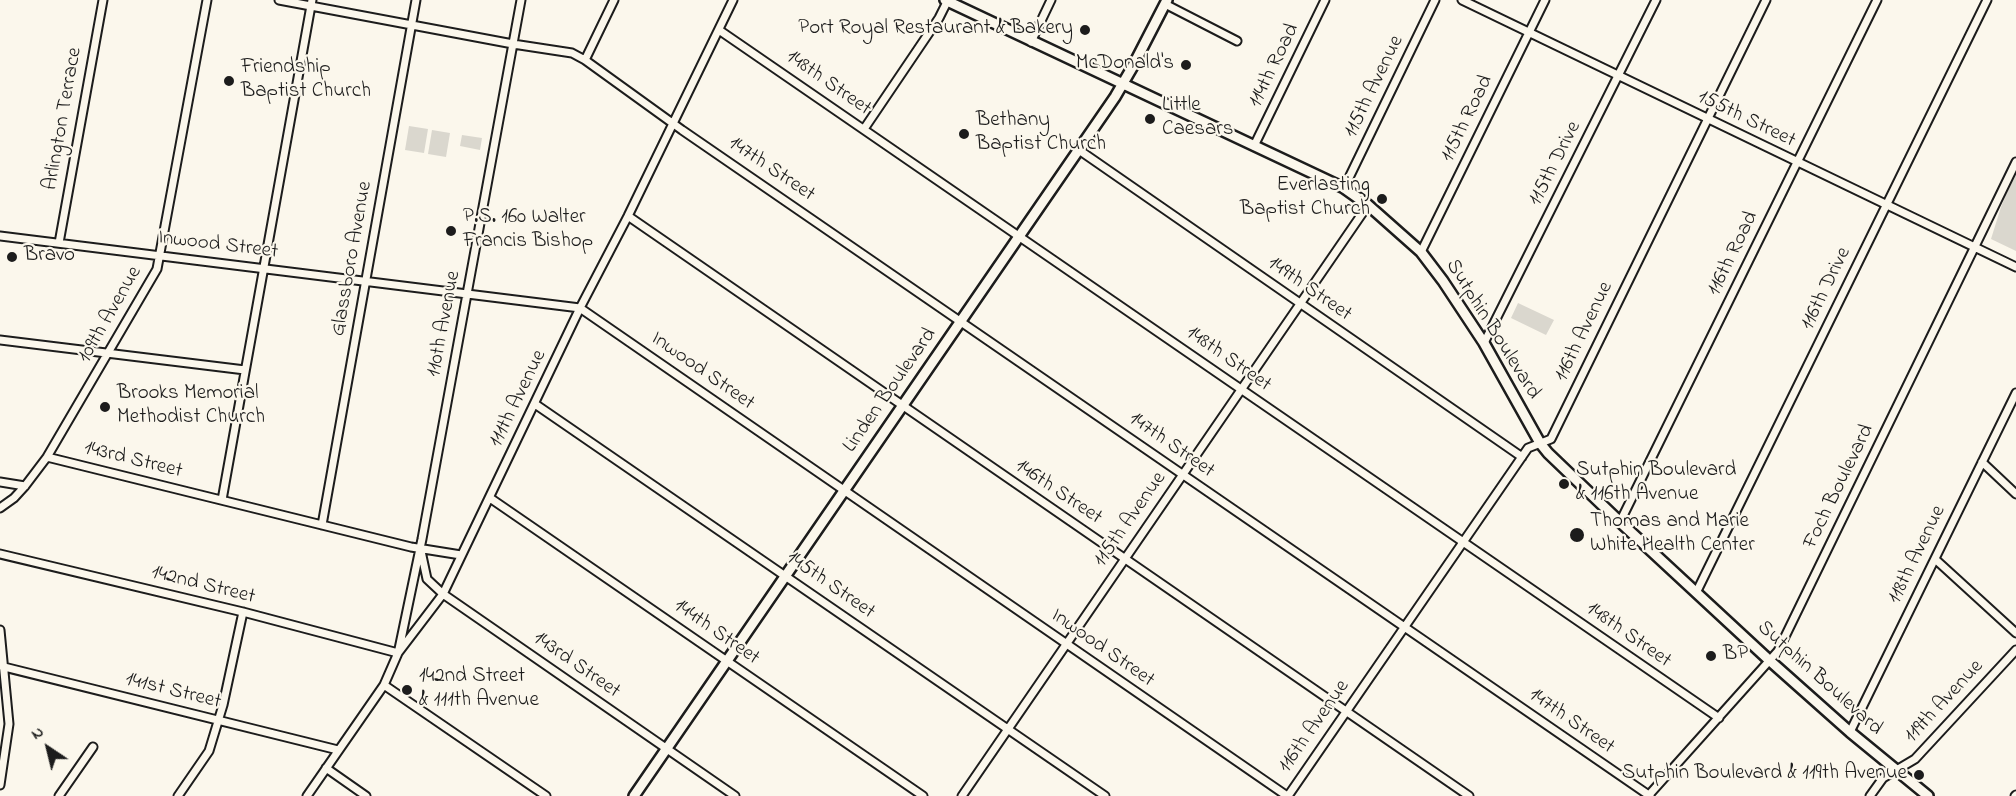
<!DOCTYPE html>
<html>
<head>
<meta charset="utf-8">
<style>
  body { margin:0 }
  #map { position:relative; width:2016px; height:796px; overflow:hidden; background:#fbf7ec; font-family:"Indie Flower",sans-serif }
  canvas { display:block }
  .north { position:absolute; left:18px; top:718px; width:60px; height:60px; -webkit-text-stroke:4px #fbf7ec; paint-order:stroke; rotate:325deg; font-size:16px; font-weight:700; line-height:24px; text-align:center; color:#1c1c1c }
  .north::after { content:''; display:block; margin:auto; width:21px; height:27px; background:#1c1c1c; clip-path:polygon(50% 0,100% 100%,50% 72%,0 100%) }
</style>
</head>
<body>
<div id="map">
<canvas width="2016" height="796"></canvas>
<div class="north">N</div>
</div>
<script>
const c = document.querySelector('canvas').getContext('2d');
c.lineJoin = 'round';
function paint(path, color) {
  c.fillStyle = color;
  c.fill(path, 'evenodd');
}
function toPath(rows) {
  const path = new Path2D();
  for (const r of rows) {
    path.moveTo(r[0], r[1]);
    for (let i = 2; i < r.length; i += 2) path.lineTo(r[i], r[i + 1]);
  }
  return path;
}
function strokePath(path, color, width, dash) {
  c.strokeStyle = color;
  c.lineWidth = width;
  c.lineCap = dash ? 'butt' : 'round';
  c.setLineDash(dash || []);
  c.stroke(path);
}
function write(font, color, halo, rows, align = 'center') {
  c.font = font + ' "Indie Flower",sans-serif';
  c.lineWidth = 4.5;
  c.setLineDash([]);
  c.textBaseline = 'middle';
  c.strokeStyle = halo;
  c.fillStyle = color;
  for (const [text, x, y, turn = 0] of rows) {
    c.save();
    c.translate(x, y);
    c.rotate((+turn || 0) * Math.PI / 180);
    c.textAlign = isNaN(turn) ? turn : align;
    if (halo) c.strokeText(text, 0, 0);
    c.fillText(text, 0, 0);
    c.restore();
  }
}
paint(toPath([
  [409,126,428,129,424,153,405,150],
  [432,130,450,133,446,157,428,154],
  [462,135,482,138,480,150,460,146],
  [2016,170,2016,251,1991,239,2001,207],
  [1518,303,1554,320,1546,335,1511,318]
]), '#dad7ce');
const minor = toPath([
  [279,0,513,44,572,53,585,60,682,130,1650,796],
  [1462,0,2016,267],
  [1165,4,1237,41],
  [719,30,1719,718],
  [1031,42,1051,0],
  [585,60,614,0],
  [864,129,939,18,948,0],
  [1254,146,1325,0],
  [1079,150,1522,457],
  [1344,188,1435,0],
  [628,216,1469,796],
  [0,236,580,308,1287,796],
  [59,243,103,0],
  [1421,252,1545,0],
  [0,340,245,370],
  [1484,343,1656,0],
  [535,404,1105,796],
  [47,457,411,547,461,555],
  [1982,462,2016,494],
  [0,482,25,486],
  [490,498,923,796],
  [222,500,312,0],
  [0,508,14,498,25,486,47,457,157,269,207,0],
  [1620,522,1877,0],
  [322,525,416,0],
  [421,551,427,579,443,594,735,796],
  [0,554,243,612,398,653],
  [1935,559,2016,633],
  [1696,593,1987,0],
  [0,630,9,724,0,785],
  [399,649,422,539,521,0],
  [0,666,338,750],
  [384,685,546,796],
  [1850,732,2016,393],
  [326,768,366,796],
  [59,796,93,747],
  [178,796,209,751,223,705,243,612],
  [307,796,384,685,398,653,443,594,580,308,628,216,733,0],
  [962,796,1368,205],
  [1288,796,1528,448,1551,439,1766,0],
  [1648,796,1778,651,2016,162],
  [1870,796,1883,778,1915,759,2016,650],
  [2015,796,2016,795]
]);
const secondary = toPath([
  [945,0,1344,188,1368,205,1421,252,1443,281,1484,343,1540,443,1548,453,1620,522,1769,660,1850,732,1928,796],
  [634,796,1115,97,1133,66,1167,0]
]);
strokePath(minor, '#1c1c1c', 11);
strokePath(secondary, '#1c1c1c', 14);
strokePath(minor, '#fbf7ec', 7);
strokePath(secondary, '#fbf7ec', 9);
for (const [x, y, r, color] of [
  [1085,30,6,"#1c1c1c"],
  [1186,65,6,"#1c1c1c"],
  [229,81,6,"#1c1c1c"],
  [1150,119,6,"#1c1c1c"],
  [964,134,6,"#1c1c1c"],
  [1382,199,6,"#1c1c1c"],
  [451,231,6,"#1c1c1c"],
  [12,257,6,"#1c1c1c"],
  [105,407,6,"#1c1c1c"],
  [1564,484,6,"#1c1c1c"],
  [1577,535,8,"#1c1c1c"],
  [1711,656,6,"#1c1c1c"],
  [407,690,6,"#1c1c1c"],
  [1919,775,6,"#1c1c1c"]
]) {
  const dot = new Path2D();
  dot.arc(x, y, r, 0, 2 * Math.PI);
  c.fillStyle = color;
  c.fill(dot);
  strokePath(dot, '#fbf7ec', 2);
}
write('21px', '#1c1c1c', '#fbf7ec', [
  ["Port Royal Restaurant & Bakery",1073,30,"right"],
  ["McDonald's",1174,65,"right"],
  ["Friendship",241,69],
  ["Baptist Church",241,93],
  ["Little",1162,107],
  ["Caesars",1162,131],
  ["Bethany",976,122],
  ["Baptist Church",976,146],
  ["Everlasting",1370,187,"right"],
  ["Baptist Church",1370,211,"right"],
  ["P.S. 160 Walter",463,219],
  ["Francis Bishop",463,243],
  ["Bravo",24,257],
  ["Brooks Memorial",117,395],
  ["Methodist Church",117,419],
  ["Sutphin Boulevard",1576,472],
  ["& 116th Avenue",1576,496],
  ["Thomas and Marie",1590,523],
  ["White Health Center",1590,547],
  ["BP",1723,656],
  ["142nd Street",419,678],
  ["& 111th Avenue",419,702],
  ["Sutphin Boulevard & 119th Avenue",1907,775,"right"]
], 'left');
write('21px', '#1c1c1c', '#fbf7ec', [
  ["114th Road",1275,66,-64],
  ["148th Street",828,84,35],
  ["115th Avenue",1375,87,-64],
  ["Arlington Terrace",64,119,-80],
  ["115th Road",1468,119,-64],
  ["155th Street",1746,120,26],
  ["115th Drive",1556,164,-63],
  ["147th Street",771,170,34],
  ["Inwood Street",218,246,7],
  ["116th Road",1734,254,-64],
  ["Glassboro Avenue",353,259,-80],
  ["116th Drive",1827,289,-64],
  ["149th Street",1309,290,35],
  ["109th Avenue",111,315,-60],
  ["110th Avenue",445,324,-79],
  ["Sutphin Boulevard",1492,330,58],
  ["116th Avenue",1585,332,-64],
  ["148th Street",1228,360,35],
  ["Inwood Street",702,372,35],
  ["Linden Boulevard",891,391,-55],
  ["111th Avenue",519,399,-64],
  ["147th Street",1171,446,35],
  ["143rd Street",133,461,14],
  ["Foch Boulevard",1840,487,-64],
  ["146th Street",1058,493,34],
  ["115th Avenue",1131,520,-55],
  ["118th Avenue",1918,555,-64],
  ["142nd Street",203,586,14],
  ["145th Street",830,586,35],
  ["144th Street",716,633,35],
  ["148th Street",1628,636,35],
  ["Inwood Street",1102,649,35],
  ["143rd Street",576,666,35],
  ["Sutphin Boulevard",1819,679,42],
  ["141st Street",173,692,14],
  ["119th Avenue",1945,702,-47],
  ["147th Street",1571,722,35],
  ["116th Avenue",1315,727,-55]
]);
</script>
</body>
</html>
